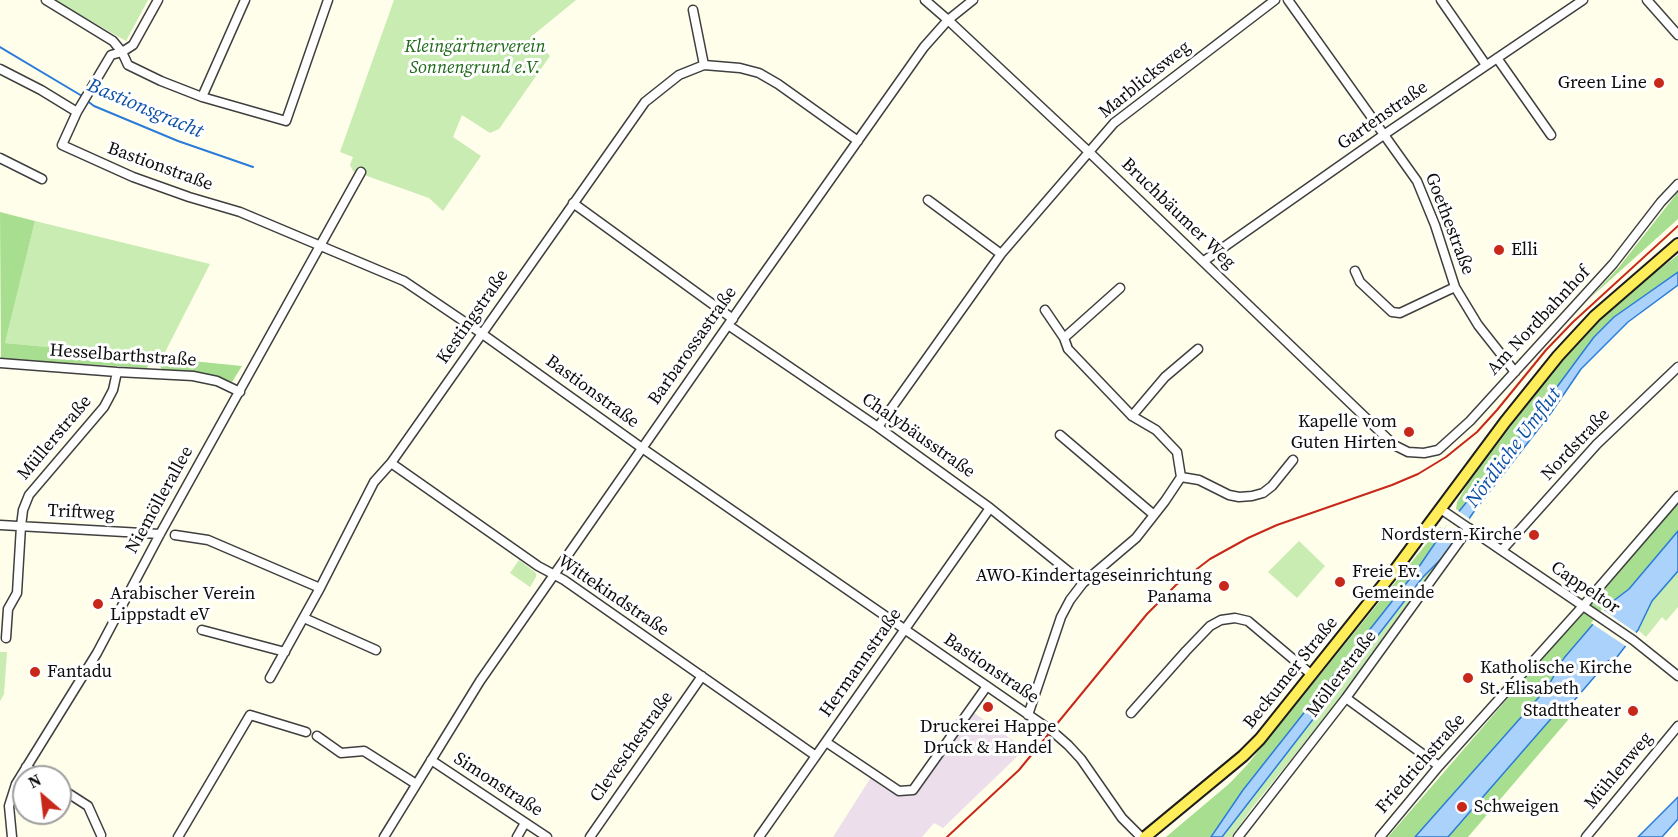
<!DOCTYPE html>
<html>
<head>
<meta charset="utf-8">
<style>
  body { margin:0 }
  #map { position:relative; width:1678px; height:837px; overflow:hidden; background:#fffeea; font-family:"Source Serif 4",serif }
  canvas { display:block }
  .north { position:absolute; left:12px; top:765px; width:60px; height:60px; box-sizing:border-box; background:#fff; border:2px solid #9e9e9e; border-radius:50%; rotate:332deg; font-size:16px; font-weight:700; line-height:24px; text-align:center; color:#0c0c0c }
  .north::after { content:''; display:block; margin:auto; width:21px; height:27px; background:#c72819; clip-path:polygon(50% 0,100% 100%,50% 72%,0 100%) }
</style>
</head>
<body>
<div id="map">
<canvas width="1678" height="837"></canvas>
<div class="north">N</div>
</div>
<script>
const c = document.querySelector('canvas').getContext('2d');
c.lineJoin = 'round';
function paint(path, color) {
  c.fillStyle = color;
  c.fill(path, 'evenodd');
}
function toPath(rows) {
  const path = new Path2D();
  for (const r of rows) {
    path.moveTo(r[0], r[1]);
    for (let i = 2; i < r.length; i += 2) path.lineTo(r[i], r[i + 1]);
  }
  return path;
}
function strokePath(path, color, width, dash) {
  c.strokeStyle = color;
  c.lineWidth = width;
  c.lineCap = dash ? 'butt' : 'round';
  c.setLineDash(dash || []);
  c.stroke(path);
}
function write(font, color, halo, rows, align = 'center') {
  c.font = font + ' "Source Serif 4",serif';
  c.lineWidth = 6;
  c.setLineDash([]);
  c.textBaseline = 'middle';
  c.strokeStyle = halo;
  c.fillStyle = color;
  for (const [text, x, y, turn = 0] of rows) {
    c.save();
    c.translate(x, y);
    c.rotate((+turn || 0) * Math.PI / 180);
    c.textAlign = isNaN(turn) ? turn : align;
    if (halo) c.strokeText(text, 0, 0);
    c.fillText(text, 0, 0);
    c.restore();
  }
}
paint(toPath([
  [970,710,1025,749,943,828,934,823,922,837,833,837,873,774,899,791,913,790]
]), '#ecdfeb');
paint(toPath([
  [54,0,148,0,126,41],
  [394,0,576,0,532,36,550,56,499,129,490,133,462,115,453,137,481,156,443,211,429,198,353,171,350,165,353,157,340,152],
  [35,221,210,264,162,358,5,343],
  [1299,541,1325,566,1297,598,1268,572],
  [1443,557,1342,696,1252,808,1232,837,1222,837,1423,577],
  [519,560,536,573,536,577,530,587,510,573],
  [1678,571,1678,607,1666,621,1662,617,1646,637,1638,630,1652,601],
  [0,652,7,652,4,694,0,701]
]), '#c8ecb1');
paint(toPath([
  [1678,192,1678,219,1590,298,1619,267],
  [0,212,35,221,5,343,152,357,147,368,1,359],
  [1678,255,1678,272,1614,317,1594,337,1528,426,1459,511,1456,509,1457,502,1469,482,1553,370,1609,311,1646,279],
  [162,358,242,366,232,382,205,373,162,369,160,366],
  [1678,501,1678,531,1629,589,1612,602,1564,658,1547,688,1415,837,1388,837],
  [1440,527,1444,530,1416,571,1243,790,1211,837,1166,837,1230,783,1247,765],
  [1572,703,1568,720,1468,837,1448,837,1556,713]
]), '#a8de8f');
const water = toPath([
  [1678,272,1678,285,1628,322,1581,369,1551,413,1473,513,1443,557,1423,577,1222,837,1211,837,1243,790,1416,571,1444,530,1528,426,1594,337,1614,317,1678,272],
  [1678,531,1678,571,1652,601,1638,630,1617,657,1608,661,1572,703,1556,713,1448,837,1415,837,1547,688,1564,658,1612,602,1629,589,1678,531],
  [1678,797,1678,819,1662,837,1638,837,1678,797]
]);
paint(water, '#aad2fb');
strokePath(water, '#2b7cd8', 1.5);
paint(toPath([
  [1457,510,1470,519,1456,538,1444,529],
  [1602,609,1638,634,1627,647,1591,623]
]), '#fffeea');
strokePath(toPath([
  [0,47,82,96],
  [86,100,94,106,178,141,253,167]
]), '#2b7cd8', 2);
const minor = toPath([
  [46,0,113,41,122,52,128,65,161,81,202,97,286,121,328,0],
  [158,0,133,45,122,52,111,55,77,112,62,145,133,177,189,197,240,212,404,281,481,333,642,448,1052,731,1068,745,1081,759,1122,818,1141,837],
  [925,0,948,20,1089,152,1394,445,1408,452,1424,453,1438,450,1470,421,1613,264,1661,202,1678,184],
  [1288,0,1417,181,1435,225,1455,287,1478,325,1515,372],
  [1441,0,1486,65],
  [1647,0,1678,35],
  [693,10,704,65],
  [1497,58,1551,135],
  [0,69,41,90,77,112],
  [202,97,245,0],
  [0,158,42,179],
  [928,200,1001,254],
  [573,203,733,319],
  [1204,261,1385,134,1583,0],
  [1355,271,1360,282,1392,312,1400,313,1455,287],
  [1120,288,1064,338,1068,349,1132,416,1156,430,1177,452,1181,477,1199,480,1229,495,1239,497,1252,496,1263,493,1272,486,1293,460],
  [1045,310,1064,338],
  [728,325,878,427,990,508,1083,583],
  [0,363,117,372,193,376,217,381,240,392],
  [1132,416,1165,377,1198,349],
  [878,427,1001,254,1114,123,1275,0],
  [1060,435,1154,515],
  [391,463,538,566,564,580,816,756],
  [1442,510,1633,640,1678,676],
  [0,525,160,534],
  [175,535,208,540,320,588],
  [1502,550,1597,444,1678,367],
  [304,618,376,650],
  [202,630,285,652],
  [6,638,8,609,17,593,21,526,23,510,29,495,104,407,113,390,117,372],
  [270,678,320,588,374,482,391,463,645,102,679,75,704,65,740,68,759,73,778,84,858,141],
  [1346,698,1439,766],
  [1131,713,1186,651,1210,626,1221,620,1235,618,1248,621,1312,675],
  [1028,715,1061,617,1070,600,1083,583,1136,538,1165,501,1181,477],
  [317,736,341,753,364,751,416,784],
  [826,742,899,791,913,790,987,686],
  [431,760,547,837],
  [26,767,42,777],
  [60,788,88,806,101,835],
  [12,837,9,806,16,784,97,653,160,534,361,172],
  [178,837,250,715,306,732],
  [384,837,480,681,758,282,924,47,948,20,973,0],
  [517,837,525,823],
  [590,837,702,676],
  [759,837,990,508],
  [1238,837,1346,698,1469,528],
  [1380,837,1439,766,1583,606,1678,496],
  [1586,837,1678,726]
]);
const major = toPath([
  [1145,837,1243,756,1260,739,1395,570,1505,422,1558,356,1595,316,1678,244]
]);
strokePath(minor, '#3f3f3f', 11);
strokePath(major, '#1d1d1d', 14);
strokePath(minor, '#fff', 8);
strokePath(major, '#ffed5a', 10);
strokePath(toPath([
  [947,837,1019,770,1147,614,1176,585,1210,559,1248,538,1277,525,1392,485,1418,474,1446,457,1477,432,1497,410,1546,350,1573,322,1678,226]
]), '#c72819', 2);
for (const [x, y, r, color] of [
  [1659,83,6,"#c72819"],
  [1499,250,6,"#c72819"],
  [1409,432,6,"#c72819"],
  [1534,535,6,"#c72819"],
  [1340,582,6,"#c72819"],
  [1224,586,6,"#c72819"],
  [98,604,6,"#c72819"],
  [35,672,6,"#c72819"],
  [1468,678,6,"#c72819"],
  [988,707,6,"#c72819"],
  [1633,711,6,"#c72819"],
  [1462,807,6,"#c72819"]
]) {
  const dot = new Path2D();
  dot.arc(x, y, r, 0, 2 * Math.PI);
  c.fillStyle = color;
  c.fill(dot);
  strokePath(dot, '#fff', 2);
}
write('italic 18px', '#1d6817', '#fff', [
  ["Kleingärtnerverein",475,47],
  ["Sonnengrund e.V.",475,68]
]);
write('18px', '#0c0c0c', '#fff', [
  ["Marblicksweg",1145,80,-39],
  ["Gartenstraße",1383,116,-35],
  ["Bastionstraße",160,167,20],
  ["Bruchbäumer Weg",1178,214,44],
  ["Goethestraße",1449,224,69],
  ["Kestingstraße",473,317,-55],
  ["Am Nordbahnhof",1539,321,-47],
  ["Barbarossastraße",693,346,-55],
  ["Hesselbarthstraße",123,356,4],
  ["Bastionstraße",592,392,36],
  ["Chalybäusstraße",918,436,35],
  ["Müllerstraße",55,438,-50],
  ["Nordstraße",1576,445,-47],
  ["Niemöllerallee",160,500,-61],
  ["Triftweg",81,513,3],
  ["Cappeltor",1585,588,34],
  ["Wittekindstraße",613,596,34],
  ["Hermannstraße",861,663,-55],
  ["Bastionstraße",991,669,34],
  ["Beckumer Straße",1291,673,-51],
  ["Möllerstraße",1342,674,-53],
  ["Cleveschestraße",632,747,-55],
  ["Friedrichstraße",1421,764,-49],
  ["Mühlenweg",1619,771,-50],
  ["Simonstraße",498,785,33]
]);
write('18px', '#0c0c0c', '#fff', [
  ["Green Line",1647,83,"right"],
  ["Elli",1511,250],
  ["Kapelle vom",1397,422,"right"],
  ["Guten Hirten",1397,443,"right"],
  ["Nordstern-Kirche",1522,535,"right"],
  ["Freie Ev.",1352,572],
  ["Gemeinde",1352,593],
  ["AWO-Kindertageseinrichtung",1212,576,"right"],
  ["Panama",1212,597,"right"],
  ["Arabischer Verein",110,594],
  ["Lippstadt eV",110,615],
  ["Katholische Kirche",1480,668],
  ["St. Elisabeth",1480,689],
  ["Fantadu",47,672],
  ["Stadttheater",1621,711,"right"],
  ["Druckerei Happe",988,727,"center"],
  ["Druck & Handel",988,748,"center"],
  ["Schweigen",1474,807]
], 'left');
write('italic 20px', '#0b4fa7', '#fff', [
  ["Bastionsgracht",145,109,23],
  ["Nördliche Umflut",1514,448,-53]
]);
</script>
</body>
</html>
